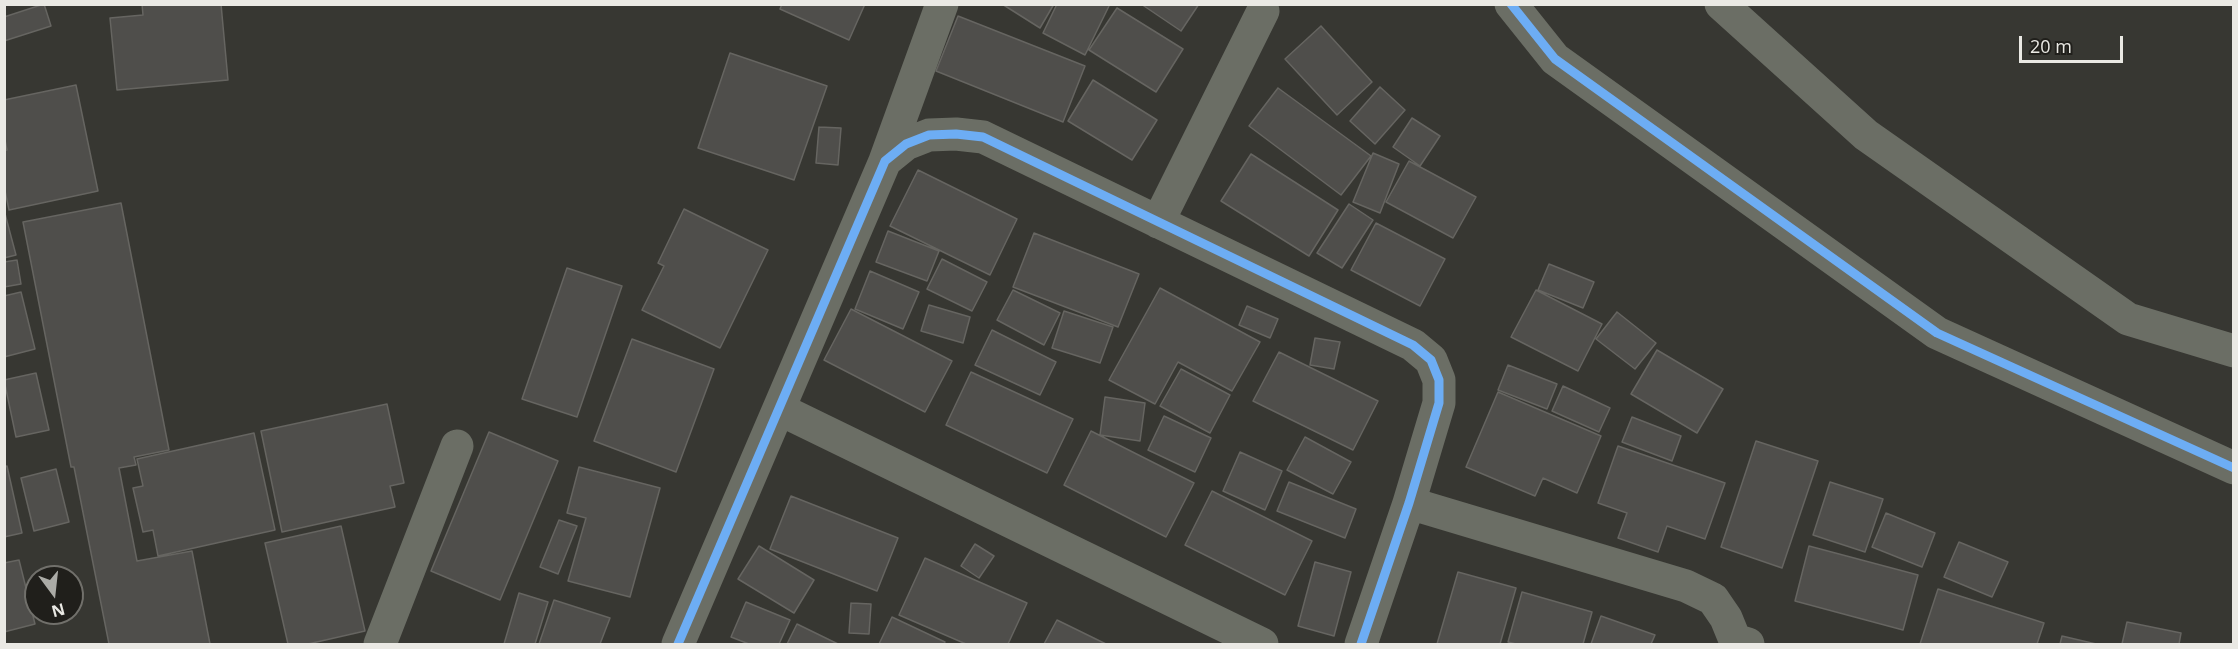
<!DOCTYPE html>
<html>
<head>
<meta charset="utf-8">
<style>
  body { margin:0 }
  #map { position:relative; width:2238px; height:649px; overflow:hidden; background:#373732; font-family:"Open Sans",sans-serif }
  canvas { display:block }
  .frame { position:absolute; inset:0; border:6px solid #eae9e4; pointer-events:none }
  .north { position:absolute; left:24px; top:565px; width:60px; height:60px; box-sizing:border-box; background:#201f1b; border:2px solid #71706b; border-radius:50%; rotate:165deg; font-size:16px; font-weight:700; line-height:24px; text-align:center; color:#eae9e4 }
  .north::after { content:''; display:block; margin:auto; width:21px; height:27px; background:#ababa6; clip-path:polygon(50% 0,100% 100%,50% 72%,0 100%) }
  .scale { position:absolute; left:2019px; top:36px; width:104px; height:27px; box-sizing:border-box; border:3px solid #eae9e4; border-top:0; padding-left:8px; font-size:18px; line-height:21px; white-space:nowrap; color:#eae9e4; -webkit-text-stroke:4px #201f1b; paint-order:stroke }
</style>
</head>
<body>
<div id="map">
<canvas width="2238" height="649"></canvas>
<div class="frame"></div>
<div class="north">N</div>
<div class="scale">20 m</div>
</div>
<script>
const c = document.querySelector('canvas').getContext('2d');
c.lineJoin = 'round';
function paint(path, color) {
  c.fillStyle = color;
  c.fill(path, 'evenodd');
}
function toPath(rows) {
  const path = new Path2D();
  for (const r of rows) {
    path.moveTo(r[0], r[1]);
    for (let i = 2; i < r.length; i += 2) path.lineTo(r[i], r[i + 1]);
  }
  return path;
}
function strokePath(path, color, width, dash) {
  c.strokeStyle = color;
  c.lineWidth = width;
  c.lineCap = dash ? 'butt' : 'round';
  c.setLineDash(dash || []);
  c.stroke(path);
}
const building = toPath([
  [44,4,51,26,4,41,4,17,44,4],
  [142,4,221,4,228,80,117,90,110,18,143,15,142,4],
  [782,4,865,4,849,40,780,9,782,4],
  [1002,4,1054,4,1040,28,1002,4],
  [1057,4,1110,4,1085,55,1043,33,1057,4],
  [1141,4,1199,4,1181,31,1141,4],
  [1117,8,1183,49,1156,92,1089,50,1117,8],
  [958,16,1085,66,1063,122,936,71,958,16],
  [1321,26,1372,82,1337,115,1285,59,1321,26],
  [730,53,827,86,794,180,698,148,730,53],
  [1093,80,1157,120,1132,160,1068,121,1093,80],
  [76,85,98,191,9,210,4,186,4,151,7,150,4,135,4,100,76,85],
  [1380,87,1405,110,1375,144,1350,121,1380,87],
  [1278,88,1371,156,1341,195,1249,126,1278,88],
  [1412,118,1440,136,1420,166,1393,147,1412,118],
  [819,127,841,128,838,165,816,163,819,127],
  [1373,153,1399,164,1380,213,1353,202,1373,153],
  [1251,154,1338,210,1309,256,1221,201,1251,154],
  [1409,161,1476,197,1453,238,1386,202,1409,161],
  [918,170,1017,219,990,275,890,226,918,170],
  [121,203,169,450,134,457,136,465,119,468,137,561,192,551,210,644,109,644,74,467,71,467,23,222,121,203],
  [1349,204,1373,220,1342,268,1317,253,1349,204],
  [684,209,768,250,720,348,642,310,664,266,658,263,684,209],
  [4,210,16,255,4,258,4,210],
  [1376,223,1445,259,1420,306,1351,270,1376,223],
  [888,231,939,251,927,281,876,262,888,231],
  [1034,233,1139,274,1118,327,1013,287,1034,233],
  [942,259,987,282,972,311,927,289,942,259],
  [17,260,21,284,4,287,4,262,17,260],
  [1549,264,1594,282,1583,308,1538,290,1549,264],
  [567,268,622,286,577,417,522,399,567,268],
  [870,271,919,292,903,329,855,309,870,271],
  [1160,288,1260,342,1232,391,1178,362,1155,404,1109,380,1160,288],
  [1013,290,1060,313,1044,345,997,320,1013,290],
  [1536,290,1602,324,1578,371,1511,337,1536,290],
  [21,292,35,349,4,357,4,296,21,292],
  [929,305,970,317,963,343,921,331,929,305],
  [1247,306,1278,319,1270,338,1239,325,1247,306],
  [851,309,952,361,925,412,824,360,851,309],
  [1064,311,1113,327,1100,363,1052,348,1064,311],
  [1617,312,1656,343,1635,369,1596,339,1617,312],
  [992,330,1056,362,1040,395,975,365,992,330],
  [1315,338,1340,342,1334,369,1310,365,1315,338],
  [632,339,714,369,676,472,594,441,632,339],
  [1657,350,1723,389,1697,433,1631,394,1657,350],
  [1279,352,1378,401,1353,450,1253,401,1279,352],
  [1508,365,1557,384,1547,409,1498,390,1508,365],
  [1181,369,1230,395,1210,433,1160,406,1181,369],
  [971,372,1073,419,1047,473,946,425,971,372],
  [36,373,49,430,16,437,4,380,36,373],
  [1563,386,1610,408,1599,432,1552,411,1563,386],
  [1498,392,1601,436,1577,493,1543,478,1535,496,1466,467,1498,392],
  [1105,397,1145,403,1140,441,1100,435,1105,397],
  [387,404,404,483,390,486,395,507,282,532,261,431,387,404],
  [1164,416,1211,438,1195,472,1148,450,1164,416],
  [1632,417,1681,436,1672,461,1622,442,1632,417],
  [1091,431,1194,483,1166,537,1064,485,1091,431],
  [489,432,558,461,500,600,431,571,489,432],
  [254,433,275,530,158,556,153,530,143,532,133,488,143,486,137,459,254,433],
  [1305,437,1351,462,1333,494,1287,470,1305,437],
  [1756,441,1818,461,1782,568,1721,547,1756,441],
  [1618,446,1725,483,1705,539,1667,526,1658,552,1618,538,1627,513,1598,503,1618,446],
  [1240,452,1282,471,1265,510,1223,491,1240,452],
  [7,466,22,533,4,537,4,467,7,466],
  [579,467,660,488,630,597,568,581,586,518,567,513,579,467],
  [56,469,69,522,34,531,21,478,56,469],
  [1289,482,1356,509,1345,538,1277,511,1289,482],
  [1830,482,1883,499,1865,552,1813,535,1830,482],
  [1212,491,1312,541,1285,595,1185,545,1212,491],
  [791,496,898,538,877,591,770,549,791,496],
  [1886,513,1935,533,1922,567,1872,547,1886,513],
  [559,520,577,526,558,574,540,567,559,520],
  [341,526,365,631,308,644,288,644,265,543,341,526],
  [1959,542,2008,562,1992,597,1944,577,1959,542],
  [975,544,994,556,979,578,961,566,975,544],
  [759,546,814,580,794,613,738,579,759,546],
  [1809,546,1918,575,1903,630,1795,601,1809,546],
  [925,558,1027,603,1008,644,966,644,899,615,925,558],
  [19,560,35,624,4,632,4,563,19,560],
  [1315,562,1351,572,1334,636,1298,626,1315,562],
  [1458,572,1516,588,1500,644,1437,644,1458,572],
  [1938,589,2044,623,2037,644,1920,644,1938,589],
  [1522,592,1592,612,1583,644,1516,644,1508,642,1522,592],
  [519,593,548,602,535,644,504,644,519,593],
  [554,600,610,618,600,644,539,644,554,600],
  [746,602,790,620,779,644,749,644,731,637,746,602],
  [851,603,871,604,869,634,849,633,851,603],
  [1601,616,1655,635,1651,644,1591,644,1601,616],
  [892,617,945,642,944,644,879,644,892,617],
  [1057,620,1106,644,1044,644,1057,620],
  [2127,622,2181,633,2179,644,2122,644,2127,622],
  [797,624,838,644,787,644,797,624],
  [2062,636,2096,644,2060,644,2062,636]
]);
paint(building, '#4f4e4b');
strokePath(building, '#666561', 1.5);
strokePath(toPath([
  [1511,4,1555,59,1937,333,2234,468],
  [1721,4,1866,135,2128,319,2234,351],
  [885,161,942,4],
  [1158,222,1263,11],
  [779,409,1262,644],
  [1409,503,1686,586,1713,599,1726,618,1735,640,1748,644],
  [380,644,457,446],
  [678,644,885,161,906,144,929,135,956,134,983,137,1413,345,1431,360,1439,380,1439,403,1409,503,1361,644]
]), '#6b6e65', 33);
strokePath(toPath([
  [1511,4,1555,59,1937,333,2234,468],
  [678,644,885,161,906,144,929,135,956,134,983,137,1413,345,1431,360,1439,380,1439,403,1409,503,1361,644]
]), '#6dadf4', 9);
</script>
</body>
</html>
